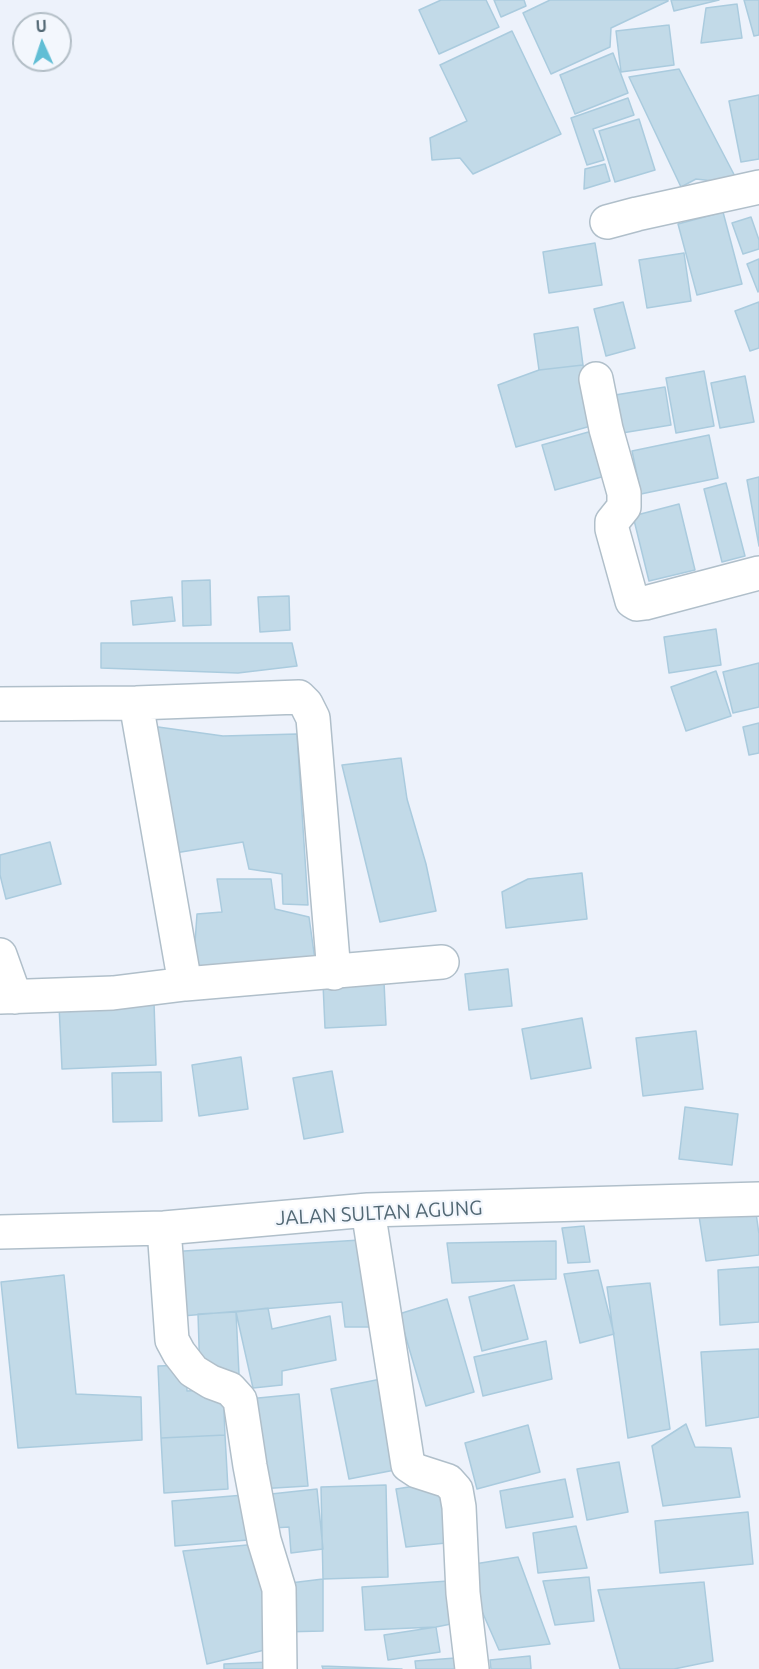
<!DOCTYPE html>
<html>
<head>
<meta charset="utf-8">
<style>
  body { margin:0 }
  #map { position:relative; width:759px; height:1669px; overflow:hidden; background:#edf2fb; font-family:Ubuntu,sans-serif }
  canvas { display:block }
  .north { position:absolute; left:12px; top:12px; width:60px; height:60px; box-sizing:border-box; background:#f3f7fd; border:2px solid #b3bec6; border-radius:50%; rotate:357deg; font-size:16px; font-weight:700; line-height:24px; text-align:center; color:#526874 }
  .north::after { content:''; display:block; margin:auto; width:21px; height:27px; background:#61bed5; clip-path:polygon(50% 0,100% 100%,50% 72%,0 100%) }
</style>
</head>
<body>
<div id="map">
<canvas width="759" height="1669"></canvas>
<div class="north">U</div>
</div>
<script>
const c = document.querySelector('canvas').getContext('2d');
c.lineJoin = 'round';
function paint(path, color) {
  c.fillStyle = color;
  c.fill(path, 'evenodd');
}
function toPath(rows) {
  const path = new Path2D();
  for (const r of rows) {
    path.moveTo(r[0], r[1]);
    for (let i = 2; i < r.length; i += 2) path.lineTo(r[i], r[i + 1]);
  }
  return path;
}
function strokePath(path, color, width, dash) {
  c.strokeStyle = color;
  c.lineWidth = width;
  c.lineCap = dash ? 'butt' : 'round';
  c.setLineDash(dash || []);
  c.stroke(path);
}
function write(font, color, halo, rows, align = 'center') {
  c.font = font + ' Ubuntu,sans-serif';
  c.lineWidth = 4.5;
  c.setLineDash([]);
  c.textBaseline = 'middle';
  c.strokeStyle = halo;
  c.fillStyle = color;
  for (const [text, x, y, turn = 0] of rows) {
    c.save();
    c.translate(x, y);
    c.rotate((+turn || 0) * Math.PI / 180);
    c.textAlign = isNaN(turn) ? turn : align;
    if (halo) c.strokeText(text, 0, 0);
    c.fillText(text, 0, 0);
    c.restore();
  }
}
const building = toPath([
  [441,0,486,0,499,27,439,54,419,10,441,0],
  [494,0,524,0,526,6,501,17,494,0],
  [550,0,668,0,668,1,611,28,610,47,551,74,523,13,550,0],
  [671,0,719,0,674,11,671,0],
  [744,0,759,0,759,35,754,36,744,0],
  [737,4,742,38,701,43,706,8,737,4],
  [669,25,674,65,621,72,616,31,669,25],
  [512,31,561,134,473,174,460,158,432,160,430,138,467,121,440,65,512,31],
  [613,53,628,93,575,114,560,75,613,53],
  [679,69,739,184,696,179,681,187,629,77,679,69],
  [759,95,759,159,741,162,729,101,759,95],
  [628,98,634,115,593,129,604,160,587,165,571,118,628,98],
  [639,119,655,170,615,182,599,131,639,119],
  [605,164,610,181,584,189,585,169,605,164],
  [723,212,742,284,697,295,678,224,723,212],
  [751,217,759,240,759,249,743,254,732,223,751,217],
  [595,243,602,285,549,293,543,252,595,243],
  [684,253,691,301,647,308,639,260,684,253],
  [759,259,759,291,758,292,747,264,759,259],
  [623,302,635,348,606,356,594,309,623,302],
  [759,302,759,348,750,351,735,311,759,302],
  [578,327,583,365,539,370,534,334,578,327],
  [583,365,598,424,516,447,498,385,539,370,583,365],
  [704,371,714,426,676,433,666,378,704,371],
  [745,376,754,422,720,428,711,383,745,376],
  [665,387,671,425,622,433,615,395,665,387],
  [592,431,605,476,555,490,542,445,592,431],
  [709,435,718,478,641,494,632,451,709,435],
  [759,477,759,546,747,480,759,477],
  [726,483,745,556,722,562,704,489,726,483],
  [679,504,695,570,649,581,633,516,679,504],
  [210,580,211,625,183,626,182,581,210,580],
  [289,596,290,630,260,632,258,597,289,596],
  [172,597,175,621,133,625,131,601,172,597],
  [716,629,721,665,669,673,664,637,716,629],
  [101,643,292,643,297,666,238,673,101,668,101,643],
  [759,663,759,707,733,713,723,672,759,663],
  [716,671,731,716,686,731,671,687,716,671],
  [759,723,759,753,749,755,743,727,759,723],
  [151,726,223,736,297,734,308,905,283,904,282,874,249,869,243,842,175,853,151,726],
  [401,758,407,799,426,864,436,911,380,922,342,765,401,758],
  [50,842,61,884,6,899,0,875,0,855,50,842],
  [582,873,587,919,506,928,502,892,528,879,582,873],
  [217,879,271,879,275,909,309,917,315,960,193,971,197,914,222,912,217,879],
  [508,969,512,1006,469,1010,465,974,508,969],
  [384,982,386,1025,325,1028,323,984,384,982],
  [154,1002,156,1065,62,1069,59,1005,154,1002],
  [582,1018,591,1068,531,1079,522,1029,582,1018],
  [696,1031,703,1089,643,1096,636,1038,696,1031],
  [241,1057,248,1109,199,1116,192,1065,241,1057],
  [332,1071,343,1132,304,1139,293,1078,332,1071],
  [161,1072,162,1121,113,1122,112,1073,161,1072],
  [685,1107,738,1114,732,1165,679,1159,685,1107],
  [756,1213,759,1234,759,1255,706,1261,699,1216,756,1213],
  [584,1226,590,1262,568,1263,562,1228,584,1226],
  [360,1240,385,1327,345,1327,342,1302,171,1317,168,1252,360,1240],
  [556,1241,556,1279,452,1283,447,1243,556,1241],
  [759,1267,759,1322,720,1325,718,1270,759,1267],
  [598,1270,614,1334,580,1343,564,1274,598,1270],
  [64,1275,76,1394,141,1397,142,1440,18,1448,1,1282,64,1275],
  [650,1283,670,1429,628,1438,607,1287,650,1283],
  [514,1285,528,1339,482,1351,469,1297,514,1285],
  [447,1299,474,1392,426,1406,399,1314,447,1299],
  [268,1308,272,1329,330,1316,336,1360,282,1371,282,1385,253,1388,236,1312,268,1308],
  [236,1312,239,1374,200,1376,198,1314,236,1312],
  [546,1341,552,1379,483,1396,474,1357,546,1341],
  [759,1349,759,1417,706,1426,701,1352,759,1349],
  [186,1365,187,1391,223,1389,225,1435,161,1438,158,1366,186,1365],
  [381,1379,400,1469,349,1479,331,1389,381,1379],
  [299,1394,308,1486,258,1489,248,1399,299,1394],
  [686,1424,695,1447,731,1448,740,1497,663,1506,652,1446,686,1424],
  [528,1425,540,1472,477,1489,465,1443,528,1425],
  [225,1435,228,1489,164,1493,161,1438,225,1435],
  [619,1462,628,1512,587,1520,577,1469,619,1462],
  [565,1479,573,1517,506,1528,500,1491,565,1479],
  [441,1482,456,1542,406,1547,396,1489,441,1482],
  [386,1485,388,1577,323,1579,321,1487,386,1485],
  [317,1489,323,1549,291,1553,289,1527,273,1528,271,1494,317,1489],
  [244,1495,248,1540,175,1546,172,1501,244,1495],
  [748,1512,753,1564,660,1573,655,1521,748,1512],
  [576,1526,587,1568,538,1573,533,1533,576,1526],
  [258,1544,281,1646,207,1664,183,1551,258,1544],
  [518,1557,550,1644,499,1650,462,1566,518,1557],
  [589,1577,594,1621,555,1625,543,1581,589,1577],
  [323,1579,323,1631,282,1632,282,1584,323,1579],
  [448,1581,451,1624,436,1627,365,1630,362,1587,448,1581],
  [704,1582,713,1661,674,1669,620,1669,598,1590,704,1582],
  [436,1627,440,1652,388,1660,384,1635,436,1627],
  [530,1656,531,1669,491,1669,490,1660,530,1656],
  [469,1657,469,1669,416,1669,415,1661,469,1657],
  [269,1662,269,1669,224,1669,224,1664,269,1662],
  [322,1666,402,1669,323,1669,322,1666]
]);
paint(building, '#c2dae8');
strokePath(building, '#aacbde', 1.5);
const minor = toPath([
  [607,222,637,214,759,187],
  [596,379,606,429,624,493,624,507,612,522,612,529,632,601,637,604,645,603,759,573],
  [136,703,185,984],
  [0,704,136,703,299,697,306,704,313,718,334,973],
  [0,955,15,997],
  [0,997,113,993,185,984,442,962],
  [368,1210,408,1465,417,1471,448,1481,456,1490,459,1507,463,1593,472,1669],
  [164,1228,172,1340,179,1353,193,1371,211,1382,230,1389,240,1400,250,1466,264,1540,279,1589,280,1669],
  [0,1232,164,1228,368,1210,759,1199]
]);
strokePath(minor, '#b0bfca', 36);
strokePath(minor, '#fff', 33);
write('20px', '#526874', '#f3f7fd', [
  ["JALAN SULTAN AGUNG",379,1213,-3]
]);
</script>
</body>
</html>
